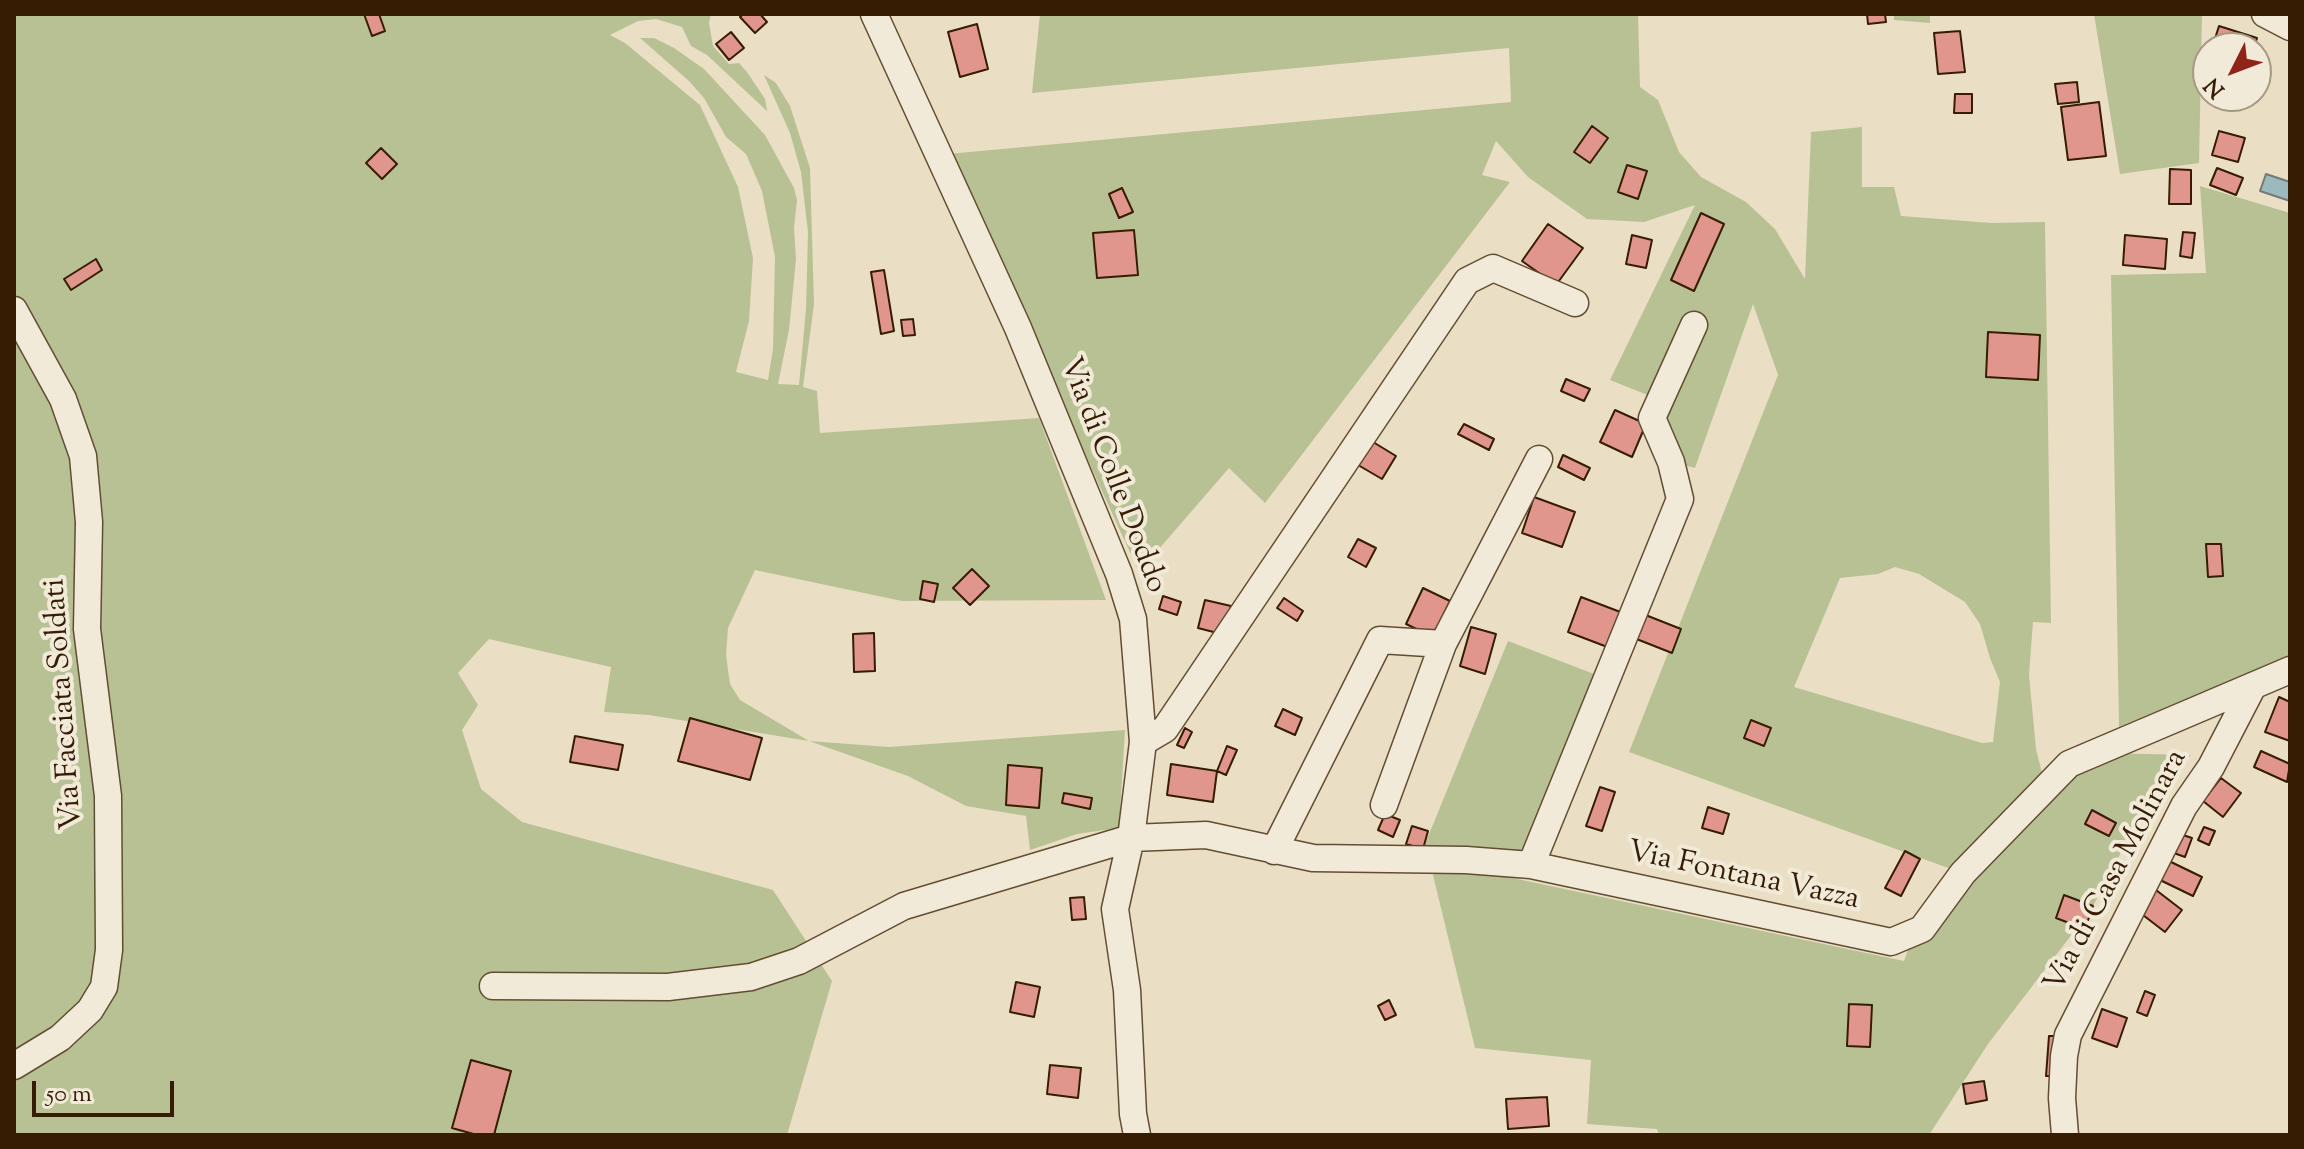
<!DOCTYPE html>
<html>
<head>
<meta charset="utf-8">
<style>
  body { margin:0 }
  #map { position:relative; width:2304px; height:1149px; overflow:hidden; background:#eadfc4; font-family:"Sorts Mill Goudy",serif }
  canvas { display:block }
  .frame { position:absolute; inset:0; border:16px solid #361c02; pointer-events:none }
  .north { position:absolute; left:2192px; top:32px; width:80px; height:80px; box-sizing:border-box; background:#f1ead9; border:2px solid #a69883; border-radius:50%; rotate:228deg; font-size:22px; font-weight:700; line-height:32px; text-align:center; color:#361c02 }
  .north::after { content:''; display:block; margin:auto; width:28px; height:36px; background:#8f2418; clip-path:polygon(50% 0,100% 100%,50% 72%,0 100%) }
  .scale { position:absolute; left:32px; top:1081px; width:142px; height:36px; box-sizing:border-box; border:4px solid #361c02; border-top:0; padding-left:10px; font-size:24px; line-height:28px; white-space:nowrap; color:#361c02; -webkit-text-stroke:6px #f1ead9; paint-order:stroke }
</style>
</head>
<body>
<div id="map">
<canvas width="2304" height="1149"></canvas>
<div class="frame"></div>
<div class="north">N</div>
<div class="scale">50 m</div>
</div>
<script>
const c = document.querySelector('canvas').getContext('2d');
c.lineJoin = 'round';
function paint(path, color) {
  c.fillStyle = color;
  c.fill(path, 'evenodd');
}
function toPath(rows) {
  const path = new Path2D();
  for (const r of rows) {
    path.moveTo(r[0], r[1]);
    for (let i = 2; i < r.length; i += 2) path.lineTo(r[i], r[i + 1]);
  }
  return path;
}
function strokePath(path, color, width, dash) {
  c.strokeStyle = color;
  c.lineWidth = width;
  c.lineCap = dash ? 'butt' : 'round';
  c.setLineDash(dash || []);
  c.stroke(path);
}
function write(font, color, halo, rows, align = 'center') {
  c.font = font + ' "Sorts Mill Goudy",serif';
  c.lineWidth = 8;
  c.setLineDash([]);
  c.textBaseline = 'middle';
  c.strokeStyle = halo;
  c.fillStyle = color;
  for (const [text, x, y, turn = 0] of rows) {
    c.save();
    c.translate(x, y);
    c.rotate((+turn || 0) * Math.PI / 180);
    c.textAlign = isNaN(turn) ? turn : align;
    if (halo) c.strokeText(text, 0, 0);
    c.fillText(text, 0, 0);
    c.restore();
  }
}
paint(toPath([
  [14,14,711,14,709,23,713,46,729,64,739,63,747,72,765,99,767,111,707,55,691,46,682,27,656,19,638,21,610,35,625,43,700,105,738,187,753,258,749,321,736,372,768,380,773,349,775,257,762,191,746,154,726,137,704,98,689,81,640,38,654,38,674,48,704,69,765,135,794,188,797,200,794,228,796,259,789,330,778,384,799,385,806,309,808,232,801,172,790,133,764,75,776,83,790,106,810,168,814,304,803,387,817,391,820,433,1039,418,1106,600,902,601,755,570,728,628,726,655,730,684,740,700,809,741,889,747,1125,730,1119,828,1077,834,1030,850,1026,816,966,806,908,776,809,741,649,715,604,712,611,667,489,639,458,673,478,705,462,730,481,789,522,822,773,890,832,981,787,1135,14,1135],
  [1040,14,1638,14,1640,87,1658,100,1679,152,1701,177,1746,202,1775,229,1805,279,1811,132,1862,127,1862,187,1894,187,1901,216,1991,223,2045,222,2051,623,2033,622,2029,675,2036,749,2045,785,2103,753,2191,755,2156,785,2092,908,1988,1044,1929,1135,1659,1135,1657,1129,1587,1124,1591,1060,1475,1048,1432,871,1508,877,1904,961,1912,939,1962,873,1629,752,1778,375,1753,304,1695,468,1671,462,1660,400,1610,380,1695,205,1644,222,1587,219,1528,177,1496,141,1482,175,1510,182,1265,503,1229,468,1139,572,948,154,1511,102,1509,48,1032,93],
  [1895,567,1919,574,1965,602,1980,624,1990,658,2000,682,1993,742,1982,743,1794,687,1840,578,1878,574],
  [1894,14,1930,14,1930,23,1894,20],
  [2094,14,2202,14,2199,163,2120,174],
  [2200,186,2290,213,2290,655,2119,727,2111,275,2206,273],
  [1508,641,1607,679,1533,859,1423,849]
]), '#b8c193');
const water = toPath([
  [2266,174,2290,182,2290,201,2260,191,2266,174]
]);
paint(water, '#9cbabe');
strokePath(water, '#737b73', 2);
const building = toPath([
  [364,14,379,14,385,31,372,36,364,14],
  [743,14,760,14,767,22,755,33,740,17,743,14],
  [1867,14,1885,14,1886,22,1868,24,1867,14],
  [977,24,988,69,960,77,948,32,977,24],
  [2219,26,2257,38,2254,48,2212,48,2219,26],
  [1960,31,1965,72,1938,74,1934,33,1960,31],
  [731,32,744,48,729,60,716,44,731,32],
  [2077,82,2079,102,2058,104,2055,84,2077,82],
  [1955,94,1972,94,1972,113,1954,113,1955,94],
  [2099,102,2106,156,2068,160,2061,107,2099,102],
  [1592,126,1608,138,1590,163,1574,152,1592,126],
  [2219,131,2245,138,2238,162,2212,155,2219,131],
  [381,148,397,164,382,179,366,163,381,148],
  [1627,165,1647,171,1638,199,1618,192,1627,165],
  [2217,168,2243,178,2236,195,2210,185,2217,168],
  [2170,169,2191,170,2191,204,2169,204,2170,169],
  [1122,188,1133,212,1119,218,1109,194,1122,188],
  [1701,213,1724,224,1694,291,1671,280,1701,213],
  [1548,224,1583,248,1556,285,1522,261,1548,224],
  [1134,230,1138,275,1097,278,1093,233,1134,230],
  [2183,232,2195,233,2192,258,2180,256,2183,232],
  [1632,235,1652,240,1646,268,1626,264,1632,235],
  [2125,235,2167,239,2165,269,2123,265,2125,235],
  [96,259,102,270,71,290,64,279,96,259],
  [884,270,894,331,881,334,871,272,884,270],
  [913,319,915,335,903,336,901,320,913,319],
  [1988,332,2040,335,2038,380,1986,377,1988,332],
  [1566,379,1590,389,1584,401,1561,391,1566,379],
  [1615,410,1646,424,1632,457,1600,442,1615,410],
  [1464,424,1494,439,1489,450,1458,434,1464,424],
  [1373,442,1396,456,1382,479,1358,465,1373,442],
  [1563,455,1590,468,1584,480,1558,467,1563,455],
  [1534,497,1575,512,1562,547,1522,533,1534,497],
  [1358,539,1376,548,1366,567,1348,557,1358,539],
  [2206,544,2221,544,2223,576,2208,577,2206,544],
  [972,569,989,586,970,605,953,588,972,569],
  [923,581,938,584,934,602,920,599,923,581],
  [1423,588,1450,601,1433,637,1406,624,1423,588],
  [1163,596,1181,602,1177,615,1159,609,1163,596],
  [1581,597,1623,613,1610,648,1568,632,1581,597],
  [1284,598,1303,611,1297,621,1277,608,1284,598],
  [1205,600,1231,606,1225,635,1198,628,1205,600],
  [1643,614,1681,629,1672,653,1634,638,1643,614],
  [1471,627,1496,634,1485,674,1460,666,1471,627],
  [874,633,875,671,854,672,853,634,874,633],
  [2279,697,2290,702,2290,741,2265,732,2279,697],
  [1283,709,1302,718,1295,735,1275,726,1283,709],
  [690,718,762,738,750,780,678,761,690,718],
  [1751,720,1771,728,1764,746,1744,738,1751,720],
  [1185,728,1192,732,1184,748,1177,745,1185,728],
  [575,736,623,745,618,770,570,762,575,736],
  [1227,746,1237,750,1226,775,1217,771,1227,746],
  [2261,751,2290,764,2287,782,2254,767,2261,751],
  [1171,764,1217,771,1213,802,1167,795,1171,764],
  [1008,765,1042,768,1039,808,1006,805,1008,765],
  [2221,778,2241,793,2223,817,2203,801,2221,778],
  [1600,787,1615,792,1602,831,1586,826,1600,787],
  [1064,793,1092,798,1090,809,1062,803,1064,793],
  [1708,807,1729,814,1723,834,1702,828,1708,807],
  [2092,810,2116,823,2109,836,2085,824,2092,810],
  [1385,814,1400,820,1393,837,1378,830,1385,814],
  [1412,826,1428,831,1423,849,1406,844,1412,826],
  [2204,827,2215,831,2209,845,2198,840,2204,827],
  [2177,833,2192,838,2185,857,2171,852,2177,833],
  [1905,851,1920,859,1901,896,1885,888,1905,851],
  [2169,861,2202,877,2193,896,2160,880,2169,861],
  [2156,890,2182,910,2165,932,2139,912,2156,890],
  [2064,895,2093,906,2085,929,2056,918,2064,895],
  [1084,897,1086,919,1072,920,1070,898,1084,897],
  [1016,982,1040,987,1034,1017,1010,1012,1016,982],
  [2145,991,2155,995,2147,1016,2137,1012,2145,991],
  [1389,1000,1396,1015,1385,1020,1378,1006,1389,1000],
  [1849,1004,1872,1005,1870,1047,1847,1046,1849,1004],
  [2102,1009,2127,1018,2117,1047,2092,1038,2102,1009],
  [2049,1036,2058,1036,2056,1076,2046,1076,2049,1036],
  [471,1060,511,1071,494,1135,477,1135,452,1128,471,1060],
  [1050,1065,1081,1068,1078,1098,1047,1094,1050,1065],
  [1984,1081,1987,1100,1966,1104,1963,1084,1984,1081],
  [1547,1097,1549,1126,1508,1129,1506,1099,1547,1097]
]);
paint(building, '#e0968d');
strokePath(building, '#361c02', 2);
const minor = toPath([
  [874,14,1018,328,1119,574,1133,619,1143,742,1131,838,1115,909,1127,990,1133,1114,1137,1135],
  [2265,14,2290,27],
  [14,310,63,399,83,456,89,522,87,629,108,796,109,950,104,987,90,1010,60,1038,14,1066],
  [1143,742,1165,729,1467,281,1493,268,1575,303],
  [1384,805,1443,644,1539,459],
  [1274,851,1380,640,1443,644],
  [1531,865,1680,499,1671,462,1652,418,1694,325],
  [493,986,668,987,751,977,799,961,904,906,1131,838,1206,835,1313,858,1466,860,1531,865,1891,942,1922,929,1963,873,2069,764,2290,670],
  [2065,1135,2062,1098,2064,1056,2068,1035,2184,806,2211,767,2253,686]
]);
strokePath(minor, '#634d32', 29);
strokePath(minor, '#f1ead9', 26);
write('30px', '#361c02', '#f1ead9', [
  ["Via di Colle Doddo",1111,476,69],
  ["Via Facciata Soldati",66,704,-94],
  ["Via di Casa Molinara",2118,872,-62],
  ["Via Fontana Vazza",1743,878,12]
]);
</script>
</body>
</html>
